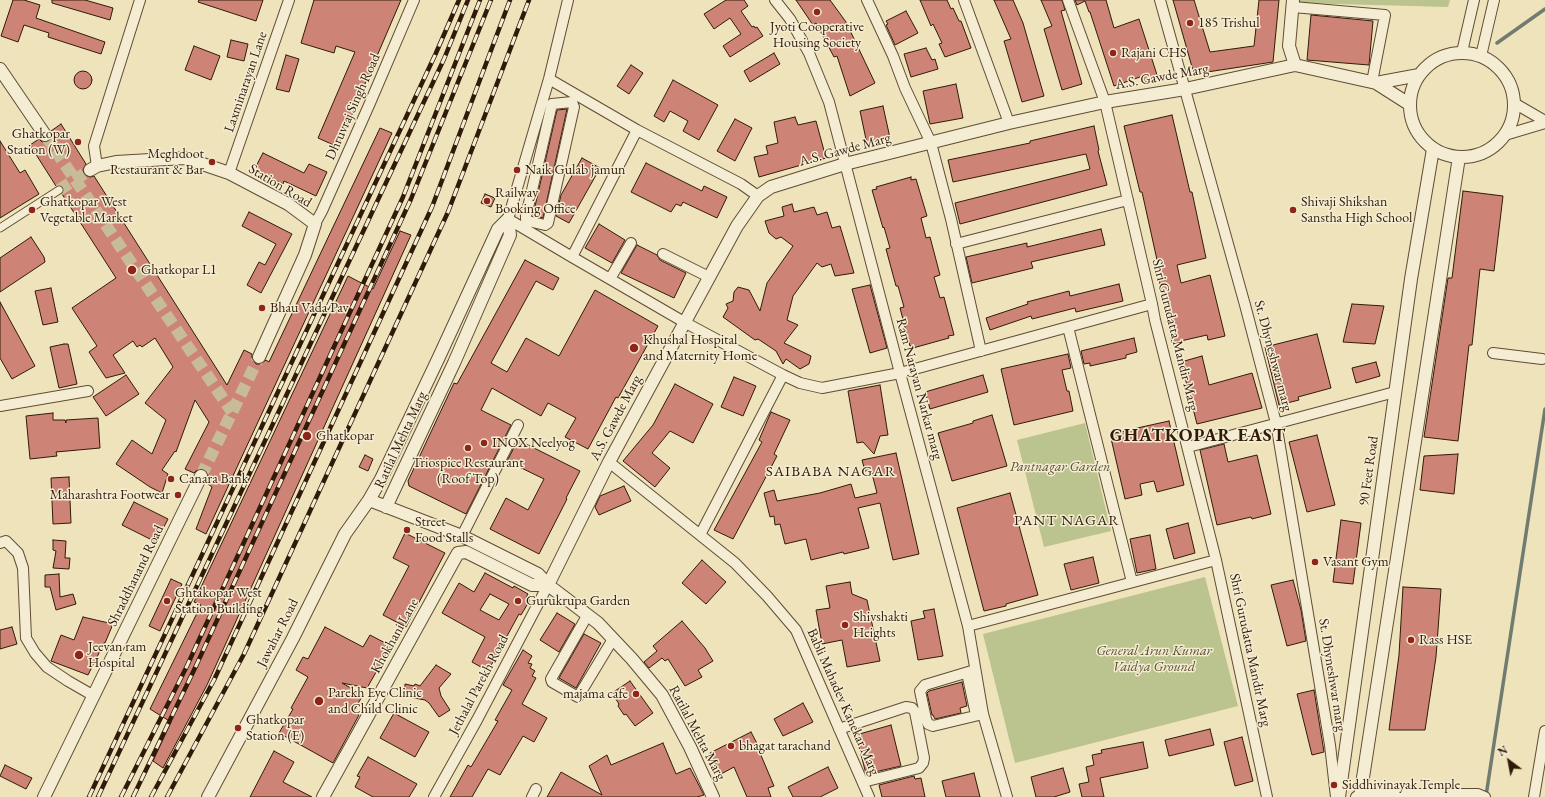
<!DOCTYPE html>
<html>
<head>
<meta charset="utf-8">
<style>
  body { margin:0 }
  #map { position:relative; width:1545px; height:797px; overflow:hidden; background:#eee3bb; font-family:"EB Garamond",serif }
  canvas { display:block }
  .north { position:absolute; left:1489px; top:741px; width:40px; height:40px; -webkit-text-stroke:3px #f4edd3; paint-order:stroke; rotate:328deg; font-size:11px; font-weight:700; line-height:16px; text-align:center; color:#311a08 }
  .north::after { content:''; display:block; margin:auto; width:14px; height:18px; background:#311a08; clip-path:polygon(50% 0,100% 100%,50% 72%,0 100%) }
</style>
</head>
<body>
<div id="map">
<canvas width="1545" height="797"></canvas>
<div class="north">N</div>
</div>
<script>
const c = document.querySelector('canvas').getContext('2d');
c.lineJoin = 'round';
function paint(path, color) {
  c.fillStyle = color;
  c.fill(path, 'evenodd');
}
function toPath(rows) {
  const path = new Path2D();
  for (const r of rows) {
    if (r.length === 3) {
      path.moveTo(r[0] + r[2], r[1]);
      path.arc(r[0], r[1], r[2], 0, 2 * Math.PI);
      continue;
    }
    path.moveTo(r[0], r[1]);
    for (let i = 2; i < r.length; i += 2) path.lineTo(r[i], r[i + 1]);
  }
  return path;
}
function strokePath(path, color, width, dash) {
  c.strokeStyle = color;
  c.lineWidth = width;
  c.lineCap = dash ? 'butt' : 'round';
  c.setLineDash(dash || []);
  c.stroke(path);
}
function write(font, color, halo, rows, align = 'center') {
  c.font = font + ' "EB Garamond",serif';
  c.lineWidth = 3;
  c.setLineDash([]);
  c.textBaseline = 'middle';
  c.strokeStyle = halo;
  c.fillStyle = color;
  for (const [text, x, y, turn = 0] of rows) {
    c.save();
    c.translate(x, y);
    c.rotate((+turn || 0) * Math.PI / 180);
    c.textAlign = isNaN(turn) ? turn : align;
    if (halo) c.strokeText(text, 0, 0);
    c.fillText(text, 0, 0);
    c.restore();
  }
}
paint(toPath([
  [1299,0,1450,0,1448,7,1299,3],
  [1085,423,1111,531,1044,547,1017,440],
  [1205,577,1238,706,1015,763,983,634]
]), '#bbc38e');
strokePath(toPath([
  [1497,43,1545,9],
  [1486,796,1545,409]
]), '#717c71', 3.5);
const building = toPath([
  [13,0,24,0,40,5,36,18,105,42,101,54,48,37,49,33,24,25,18,42,1,36,13,0],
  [52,0,85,0,113,8,110,20,52,3,52,0],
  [199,0,263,0,256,21,198,2,199,0],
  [314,0,401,0,338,147,318,138,355,52,336,46,334,53,301,43,314,0],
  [726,0,744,0,748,6,741,11,752,27,754,26,755,28,757,27,763,36,730,57,723,46,741,34,730,18,714,29,704,14,726,0],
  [796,0,830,0,846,22,875,83,850,96,837,56,834,57,816,23,813,25,796,0],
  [920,0,947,0,951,9,953,8,959,21,961,21,971,48,945,57,939,44,942,43,933,24,931,26,920,0],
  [994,0,1013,0,1023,23,1044,96,1022,102,1004,41,1011,39,994,0],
  [1041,0,1062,0,1065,10,1061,11,1082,84,1062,90,1044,29,1052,26,1041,0],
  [1075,0,1106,0,1114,28,1139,19,1158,78,1142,83,1140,77,1114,86,1090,12,1089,12,1085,1,1077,5,1075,0],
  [1173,0,1194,0,1210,52,1254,46,1259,0,1279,0,1273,62,1194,74,1173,0],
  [906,11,918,33,895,45,886,25,888,24,886,21,906,11],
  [1311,15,1373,21,1369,65,1307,60,1311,15],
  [231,40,248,44,244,61,227,57,231,40],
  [194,46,220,56,211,80,185,70,194,46],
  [926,48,932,60,935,59,938,69,911,77,904,54,926,48],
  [774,53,780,64,750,82,744,71,774,53],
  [286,55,299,59,289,92,276,89,286,55],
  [631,65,643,73,629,94,617,86,631,65],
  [83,80,9],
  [673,80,718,105,699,140,683,131,688,121,670,111,664,122,654,116,673,80],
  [956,84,963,118,930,124,923,91,956,84],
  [883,106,890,138,867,144,860,111,883,106],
  [567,109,543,218,533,215,557,110,567,109],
  [1172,115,1190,192,1192,192,1206,258,1177,265,1181,283,1210,275,1225,336,1208,340,1207,335,1172,343,1159,279,1161,278,1142,192,1140,192,1124,126,1172,115],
  [795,117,798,125,816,121,826,158,759,177,754,157,768,154,766,146,778,143,774,122,795,117],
  [735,119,752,128,735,161,717,151,735,119],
  [61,124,86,164,83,170,84,174,90,177,94,176,227,385,244,350,252,354,252,358,256,364,260,364,266,360,269,362,380,128,392,133,206,534,196,529,212,487,208,484,209,481,208,480,208,475,205,469,197,470,194,473,185,469,209,422,195,400,176,452,175,451,162,470,168,474,162,493,150,487,116,464,132,440,152,454,166,420,145,403,173,367,155,338,142,347,140,345,137,347,133,341,113,355,125,373,106,378,89,352,97,346,72,308,116,278,62,194,64,190,63,187,59,185,56,186,30,145,39,139,42,142,49,141,52,138,51,131,61,124],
  [1094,126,1099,150,1098,151,1107,185,960,224,955,203,1090,169,1086,154,953,182,948,160,1030,143,1030,141,1094,126],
  [0,141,20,173,25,170,39,194,0,218,0,141],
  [263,153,304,173,309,164,327,172,316,196,284,181,283,184,254,170,263,153],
  [582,158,600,168,569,223,556,216,561,195,582,158],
  [646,163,702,191,704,186,727,197,717,218,683,202,681,206,676,204,671,212,631,192,646,163],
  [911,177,911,180,916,179,927,216,921,218,926,238,930,237,940,275,934,277,940,298,944,297,954,335,948,336,949,338,913,348,913,345,910,346,900,308,904,307,898,286,896,286,886,249,890,248,884,227,883,228,872,190,877,189,876,187,911,177],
  [1463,191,1503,196,1494,271,1480,269,1472,345,1469,345,1458,441,1424,437,1448,278,1452,278,1463,191],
  [485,194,495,198,491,207,481,203,485,194],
  [792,204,794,212,814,207,817,215,827,212,832,228,840,226,854,273,835,276,831,264,822,267,817,263,793,296,787,320,798,325,784,343,811,356,809,364,800,369,786,359,783,364,776,351,758,339,755,340,723,317,728,308,726,304,733,301,734,292,738,287,749,290,760,311,767,283,793,246,781,237,776,239,769,233,765,221,784,216,782,207,792,204],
  [249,212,292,234,261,293,247,285,259,262,265,265,276,244,242,226,249,212],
  [599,224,625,240,612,263,585,248,599,224],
  [1101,229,1105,245,1031,262,1033,268,972,283,966,257,1027,243,1027,247,1101,229],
  [400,231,411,235,207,685,163,768,153,761,171,722,150,709,201,605,194,602,348,276,373,289,400,231],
  [31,237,44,257,45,262,0,292,0,258,31,237],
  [637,245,657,255,660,260,686,273,674,298,621,273,637,245],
  [525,260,559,278,553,290,536,281,491,363,507,372,526,338,559,356,595,290,658,326,618,398,616,397,588,449,565,437,576,418,548,403,541,416,492,388,481,410,511,425,466,514,409,486,408,481,454,383,457,384,525,260],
  [1119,284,1123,301,1076,312,1075,308,1032,319,1031,316,990,330,986,318,1028,304,1027,302,1069,291,1070,296,1119,284],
  [870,285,887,348,870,353,852,289,870,285],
  [51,288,58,322,43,325,35,291,51,288],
  [0,302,35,366,12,379,0,358,0,302],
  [1352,304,1384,306,1375,344,1343,342,1352,304],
  [1317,334,1331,388,1298,397,1299,400,1279,405,1265,347,1317,334],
  [1134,338,1137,352,1126,355,1126,358,1090,366,1090,363,1084,364,1081,351,1134,338],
  [64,344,68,344,77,384,59,388,50,347,64,344],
  [1068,354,1071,368,1062,370,1067,391,1069,391,1073,411,1014,425,1001,369,1068,354],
  [1202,356,1209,385,1252,373,1262,408,1197,424,1181,362,1202,356],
  [1376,362,1380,376,1356,383,1352,368,1376,362],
  [126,375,139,394,106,416,93,397,126,375],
  [983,375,988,392,930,409,925,392,983,375],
  [734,377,756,386,743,416,721,407,734,377],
  [675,384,713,404,693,443,670,431,652,453,670,468,655,487,623,461,653,425,675,384],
  [880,385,888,435,880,436,874,454,863,442,857,443,848,391,880,385],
  [771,412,790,420,774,454,777,456,733,539,714,530,762,442,759,440,771,412],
  [53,413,53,420,65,420,66,423,66,420,98,418,100,448,56,452,57,456,30,459,26,416,53,413],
  [992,415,1007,466,952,481,938,433,973,423,973,421,992,415],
  [1169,421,1184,485,1157,492,1154,481,1140,484,1142,495,1125,499,1110,434,1169,421],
  [1317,435,1335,505,1307,512,1289,442,1317,435],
  [518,440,580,471,566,498,567,499,539,554,490,529,506,498,528,510,544,479,507,461,518,440],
  [1224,444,1228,462,1257,455,1271,514,1252,519,1251,517,1217,525,1200,450,1224,444],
  [896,453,919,554,893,560,880,503,858,508,869,548,844,554,843,552,811,560,806,539,785,544,780,524,775,525,774,516,770,517,764,493,774,490,777,501,820,493,851,484,855,498,877,493,871,470,865,471,862,460,896,453],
  [1458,454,1454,494,1420,490,1424,456,1458,454],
  [365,455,373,459,368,471,359,467,365,455],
  [69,477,71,523,53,524,51,478,69,477],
  [624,486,631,501,599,515,595,507,600,496,624,486],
  [1010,493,1038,595,1006,604,1006,606,984,611,957,508,1010,493],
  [134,502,168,519,156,542,122,525,134,502],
  [1341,520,1361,523,1353,584,1333,582,1341,520],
  [1188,523,1195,553,1174,559,1166,529,1188,523],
  [405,533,445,553,406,627,383,615,409,566,393,558,405,533],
  [1150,535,1156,569,1137,573,1130,539,1150,535],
  [53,540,66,541,65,558,70,558,69,569,53,568,56,551,53,550,53,540],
  [1093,557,1099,583,1071,590,1064,564,1093,557],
  [702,560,726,582,706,604,682,583,702,560],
  [485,573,513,588,514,586,528,594,526,598,530,600,521,615,519,614,488,671,472,662,485,637,442,613,459,583,474,592,485,573],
  [490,594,509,604,499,620,480,610,490,594],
  [59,574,60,597,73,594,76,604,56,610,50,587,45,587,45,575,59,574],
  [171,579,182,584,160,631,149,626,171,579],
  [1293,580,1301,610,1306,641,1287,646,1271,585,1293,580],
  [850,582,852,594,867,600,880,661,847,667,842,640,822,644,816,610,830,608,826,586,850,582],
  [1403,587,1441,589,1436,657,1425,730,1389,730,1399,655,1403,587],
  [934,609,943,656,918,660,911,621,925,618,923,611,934,609],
  [557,613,575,624,559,652,540,640,557,613],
  [83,617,113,624,105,643,104,643,88,675,51,661,61,635,74,640,83,617],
  [682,621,705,648,713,661,698,670,702,677,685,686,668,659,665,661,662,658,649,668,644,662,657,651,653,646,682,621],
  [12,627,17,644,0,649,0,630,12,627],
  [325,627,363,647,370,635,391,646,367,688,342,683,363,695,353,712,359,715,333,763,279,733,293,709,291,708,308,677,296,670,303,657,308,659,325,627],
  [584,634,601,643,576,688,559,678,584,634],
  [523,650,532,656,528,663,532,664,530,668,535,671,532,676,536,678,522,704,547,718,534,742,523,736,500,775,488,769,472,797,450,797,468,765,471,767,498,721,495,720,512,690,503,685,523,650],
  [436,665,451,674,439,688,441,696,450,710,439,717,429,703,425,700,404,696,405,684,414,686,415,684,420,686,436,665],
  [630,681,653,713,635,726,626,714,624,715,618,706,619,704,612,693,630,681],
  [962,682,967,706,960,708,961,713,935,719,933,715,932,715,927,693,929,691,962,682],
  [1314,690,1324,752,1312,755,1297,694,1314,690],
  [803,703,813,722,783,736,774,719,803,703],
  [394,713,429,732,415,757,380,738,394,713],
  [891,725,901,766,866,774,856,735,891,725],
  [1210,729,1214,745,1169,756,1165,740,1210,729],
  [751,732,762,753,760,753,774,786,768,788,771,797,747,797,734,767,721,774,710,753,751,732],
  [1242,737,1253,781,1235,786,1224,742,1242,737],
  [1143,742,1148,768,1100,778,1104,797,1082,797,1079,784,1089,782,1086,767,1094,765,1092,755,1102,753,1101,750,1143,742],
  [663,743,676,774,690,768,704,795,697,797,547,797,561,772,602,795,589,766,607,755,611,765,663,743],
  [274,751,294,762,283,782,312,797,250,797,274,751],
  [368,757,417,784,409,797,373,797,355,787,360,777,357,776,368,757],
  [5,765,32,778,26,789,0,776,5,765],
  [828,767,838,788,820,797,793,797,788,787,828,767],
  [1063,768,1070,792,1054,797,1036,797,1031,777,1063,768],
  [974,773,980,797,946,797,942,781,974,773],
  [914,776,915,779,921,778,925,797,882,797,879,785,914,776]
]);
paint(building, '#ce8377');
strokePath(building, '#311a08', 1);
strokePath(toPath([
  [45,135,232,412],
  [59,190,90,170],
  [201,476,259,357]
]), '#c8bb97', 12, [12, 6]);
const pedestrian = toPath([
  [0,228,59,190]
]);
const minor = toPath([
  [568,0,549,79,508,219,572,257,684,322,783,375,800,383,822,388,900,373,1152,304],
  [775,0,790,19,809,53,829,102,900,373,968,626,983,714,1007,797],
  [867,0,893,56,905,88,931,143,951,219,981,351],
  [964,0,1009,123],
  [1068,0,1105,102,1152,304,1155,320,1216,560,1267,797],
  [1160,0,1245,305,1276,423,1330,745,1336,797],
  [1293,7,1385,15,1372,82],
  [1462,52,1474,0],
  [1481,56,1494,0],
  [549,79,637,130,741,184,758,196],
  [572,102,574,107,548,223,545,225,528,221,526,220,526,216,552,104,572,102],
  [1514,103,1545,121],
  [1505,135,1545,123],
  [97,166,94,146,140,0],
  [229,173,289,0],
  [315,224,322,211,370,103,414,0],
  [956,244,1128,200],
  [663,254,709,277],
  [572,257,637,130],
  [610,279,631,243],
  [1068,327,1132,582],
  [1493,353,1542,359],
  [0,406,88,391],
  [1188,447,1395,392],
  [609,462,735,563,767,596,796,630,869,797],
  [700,535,783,375],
  [462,536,518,425],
  [0,543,6,541,18,553,23,568,26,638,35,653,47,667,68,681,94,696],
  [587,616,551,679,552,682,578,697,613,639],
  [968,626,1216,560],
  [975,670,925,685,920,691,926,719,928,724,933,726,983,714],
  [967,673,976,715],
  [839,729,906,707,912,708,915,712,924,758,923,763,919,768,863,782],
  [434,797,477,720,548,585],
  [532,797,536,789],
  [1356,797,1361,794,1478,794,1485,797],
  [1534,797,1545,731]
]);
const tertiary = toPath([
  [1293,0,1289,46,1295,65],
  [1462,105,52],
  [0,69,45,135],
  [1376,83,1409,104],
  [90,170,97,166,116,162,185,158,229,173,288,204,315,224,305,255,259,357],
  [369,500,381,479,439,357,498,229,508,219],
  [386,507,454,363,510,235,508,219],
  [548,585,609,462,737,226,758,196,771,187,845,164,1009,123,1105,102,1185,89,1295,65,1376,83,1419,75],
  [44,797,201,476],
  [208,797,293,638,345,534,369,500,462,536,538,574,548,585,598,623,632,659,662,695,690,747,713,797],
  [323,797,458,553,466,552,532,585,548,585],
  [1339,797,1411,279,1433,149],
  [1360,797,1459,157]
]);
strokePath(pedestrian, '#604c35', 9);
strokePath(minor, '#604c35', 12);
strokePath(tertiary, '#604c35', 14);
strokePath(pedestrian, '#f4edd3', 7);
strokePath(minor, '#f4edd3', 10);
strokePath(tertiary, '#f4edd3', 12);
const rail = toPath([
  [89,797,436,53,459,0],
  [98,797,444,59,468,0],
  [121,797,186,668,403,197,480,0],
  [133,797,195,668,411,199,491,0],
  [151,797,214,680,432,207,510,0],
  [167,797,244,654,448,212,529,0]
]);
strokePath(rail, '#311a08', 4.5);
strokePath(rail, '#f4edd3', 3, [9]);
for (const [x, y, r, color] of [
  [817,12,4,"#8f2418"],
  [1190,23,4,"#8f2418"],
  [1113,53,4,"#8f2418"],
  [78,142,4,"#8f2418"],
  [212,162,4,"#8f2418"],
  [517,170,4,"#8f2418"],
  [487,201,4,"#8f2418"],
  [32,210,4,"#8f2418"],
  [1293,210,4,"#8f2418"],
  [132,270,5,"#8f2418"],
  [262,308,4,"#8f2418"],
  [634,348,5,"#8f2418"],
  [307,436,5,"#8f2418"],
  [484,443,4,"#8f2418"],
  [468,448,4,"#8f2418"],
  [171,479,4,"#8f2418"],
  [178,495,4,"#8f2418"],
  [407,530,4,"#8f2418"],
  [1315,562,4,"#8f2418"],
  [167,601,4,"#8f2418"],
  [518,601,4,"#8f2418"],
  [845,625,4,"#8f2418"],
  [1411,640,4,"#8f2418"],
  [79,655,5,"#8f2418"],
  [636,694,4,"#8f2418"],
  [319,701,5,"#8f2418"],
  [238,728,4,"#8f2418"],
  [731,746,4,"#8f2418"],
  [1334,785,4,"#8f2418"]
]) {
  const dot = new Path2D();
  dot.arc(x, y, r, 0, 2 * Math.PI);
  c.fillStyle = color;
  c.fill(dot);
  strokePath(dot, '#f4edd3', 1.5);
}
write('14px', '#311a08', '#f4edd3', [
  ["185 Trishul",1198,23],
  ["Jyoti Cooperative",817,27,"center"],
  ["Housing Society",817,43,"center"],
  ["Rajani CHS",1121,53],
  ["Ghatkopar",70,134,"right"],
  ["Station (W)",70,150,"right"],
  ["Meghdoot",204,154,"right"],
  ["Restaurant & Bar",204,170,"right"],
  ["Naik Gulab jamun",525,170],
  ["Railway",495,193],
  ["Booking Office",495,209],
  ["Ghatkopar West",40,202],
  ["Vegetable Market",40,218],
  ["Shivaji Shikshan",1301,202],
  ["Sanstha High School",1301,218],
  ["Ghatkopar L1",141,270],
  ["Bhau Vada Pav",270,308],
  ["Khushal Hospital",643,340],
  ["and Maternity Home",643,356],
  ["Ghatkopar",316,436],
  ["INOX Neelyog",492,443],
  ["Triospice Restaurant",468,463,"center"],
  ["(Roof Top)",468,479,"center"],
  ["Canara Bank",179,479],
  ["Maharashtra Footwear",170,495,"right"],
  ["Street",415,522],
  ["Food Stalls",415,538],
  ["Vasant Gym",1323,562],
  ["Ghtakopar West",175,593],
  ["Station Building",175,609],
  ["Gurukrupa Garden",526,601],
  ["Shivshakti",853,617],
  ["Heights",853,633],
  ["Rass HSE",1419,640],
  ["Jeevan ram",88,647],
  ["Hospital",88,663],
  ["Parekh Eye Clinic",328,693],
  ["and Child Clinic",328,709],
  ["majama cafe",628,694,"right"],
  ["Ghatkopar",246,720],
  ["Station (E)",246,736],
  ["bhagat tarachand",739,746],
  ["Siddhivinayak Temple",1342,785]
], 'left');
write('14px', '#311a08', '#f4edd3', [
  ["A.S. Gawde Marg",1162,77,-10],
  ["Laxminarayan Lane",246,82,-71],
  ["Dhruvraj Singh Road",353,107,-66],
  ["A.S. Gawde Marg",845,150,-15],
  ["Station Road",280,186,31],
  ["Shri Gurudatta Mandir Marg",1175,335,76],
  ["St. Dhyneshwar marg",1273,356,75],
  ["Ram Narayan Narkar marg",919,389,75],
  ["A.S. Gawde Marg",616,418,-62],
  ["Ratilal Mehta Marg",401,440,-65],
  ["90 Feet Road",1369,471,-82],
  ["Shraddhanand Road",136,576,-64],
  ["Jawahar Road",278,633,-63],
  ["Khokhani Lane",395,636,-61],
  ["Shri Gurudatta Mandir Marg",1250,650,78],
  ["St. Dhyneshwar marg",1332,675,81],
  ["Jethalal Parekh Road",479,685,-62],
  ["Babli Mahadev Kanekar Marg",843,702,66],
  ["Ratilal Mehta Marg",697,733,62]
]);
write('italic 14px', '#5a4d30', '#f4edd3', [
  ["Pantnagar Garden",1060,467],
  ["General Arun Kumar",1154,651],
  ["Vaidya Ground",1154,667]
]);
c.letterSpacing = '1px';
write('15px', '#311a08', '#f4edd3', [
  ["SAIBABA NAGAR",831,472],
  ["PANT NAGAR",1067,521]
]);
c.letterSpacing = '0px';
c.letterSpacing = '1px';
write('bold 18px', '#311a08', '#f4edd3', [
  ["GHATKOPAR EAST",1198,436]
]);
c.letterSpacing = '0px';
</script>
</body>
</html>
